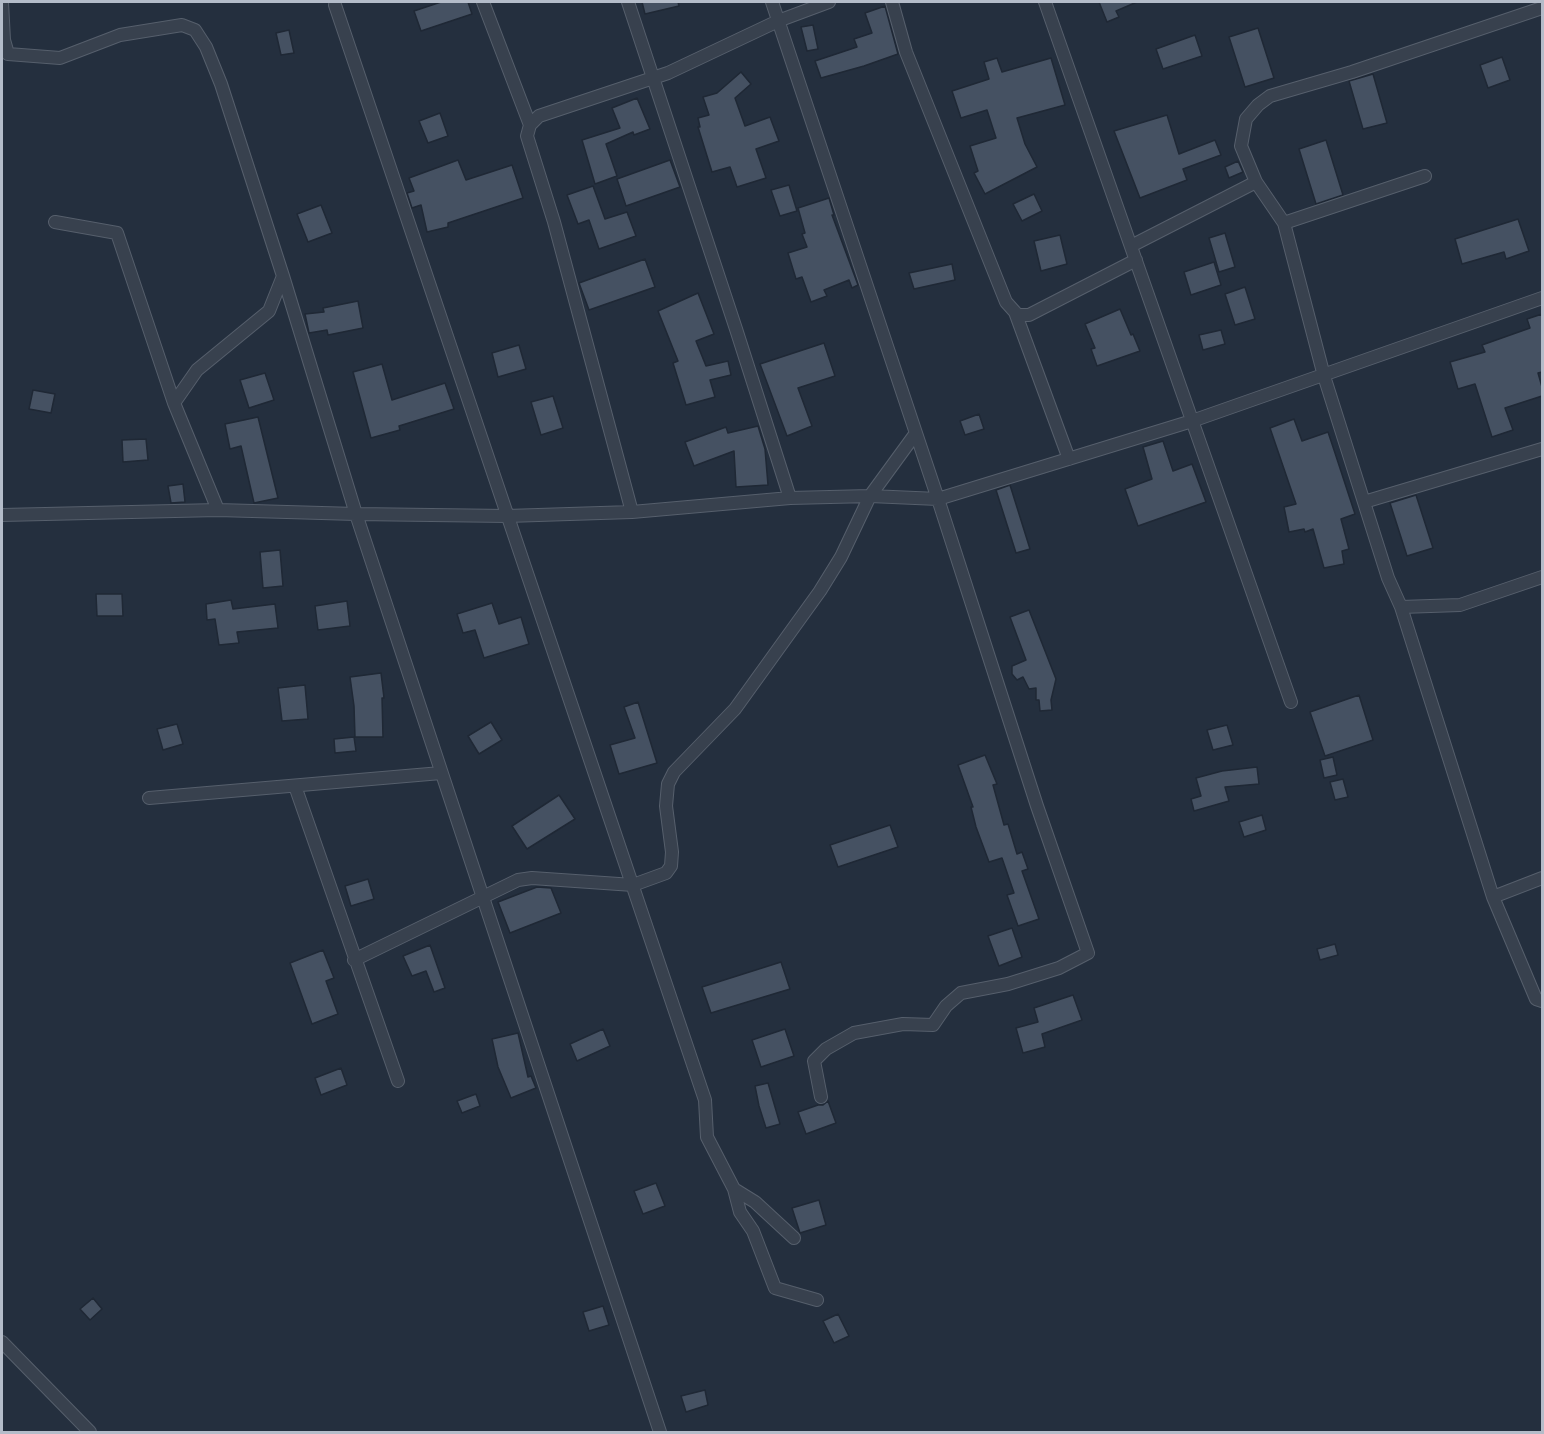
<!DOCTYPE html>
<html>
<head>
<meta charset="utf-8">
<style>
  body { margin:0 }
  #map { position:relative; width:1544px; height:1434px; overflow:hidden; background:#242f3e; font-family:"Titillium Web",sans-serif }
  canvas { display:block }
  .frame { position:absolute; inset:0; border:3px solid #b4bcc9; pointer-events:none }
</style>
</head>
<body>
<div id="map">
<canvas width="1544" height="1434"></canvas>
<div class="frame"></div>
</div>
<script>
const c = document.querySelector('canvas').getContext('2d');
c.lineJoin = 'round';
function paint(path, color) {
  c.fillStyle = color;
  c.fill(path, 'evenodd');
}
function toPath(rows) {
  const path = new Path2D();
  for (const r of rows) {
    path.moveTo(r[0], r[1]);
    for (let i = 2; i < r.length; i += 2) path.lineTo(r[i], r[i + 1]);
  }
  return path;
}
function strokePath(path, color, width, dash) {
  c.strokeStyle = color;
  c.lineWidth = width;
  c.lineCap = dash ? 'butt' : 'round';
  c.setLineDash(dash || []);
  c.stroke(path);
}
const building = toPath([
  [441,2,468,2,472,14,421,31,414,11,441,2],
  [642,2,678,2,679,6,645,14,642,2],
  [1099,2,1137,2,1116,11,1119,17,1107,22,1099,2],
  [885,6,898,54,864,66,821,78,815,61,857,47,854,39,872,33,865,13,885,6],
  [813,25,818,49,807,51,801,27,813,25],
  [1258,28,1274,78,1245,87,1229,37,1258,28],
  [289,30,294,53,281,55,276,33,289,30],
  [1195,35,1202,56,1163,69,1156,49,1195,35],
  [1502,57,1510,80,1488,88,1480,65,1502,57],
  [997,58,1002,72,1051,58,1065,105,1017,118,1025,144,1037,167,985,194,974,173,978,171,970,146,996,138,987,110,961,118,952,91,989,79,984,62,997,58],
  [741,72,751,84,735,98,745,126,770,117,779,141,756,149,766,178,737,187,730,167,712,172,698,127,700,127,698,118,709,115,703,97,717,93,741,72],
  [1373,74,1387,123,1363,129,1349,81,1373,74],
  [637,98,650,129,634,135,633,132,606,144,617,176,595,184,582,140,620,128,612,108,637,98],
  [440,113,448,136,428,143,419,121,440,113],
  [1167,115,1179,154,1215,140,1221,155,1183,169,1187,180,1140,198,1114,131,1167,115],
  [1326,140,1343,195,1316,204,1299,149,1326,140],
  [458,160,466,180,512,165,523,198,448,223,448,227,427,232,421,205,412,208,407,193,414,191,409,178,458,160],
  [670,160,680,187,626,206,617,179,670,160],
  [1238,161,1243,172,1229,178,1225,167,1238,161],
  [789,185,797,211,780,216,771,190,789,185],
  [593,186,605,219,627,212,636,236,599,249,589,220,578,224,567,195,593,186],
  [1034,194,1042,211,1022,221,1013,204,1034,194],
  [829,198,834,215,832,215,858,285,852,288,849,280,824,290,827,296,811,302,802,277,796,279,788,253,807,247,802,234,805,233,798,208,829,198],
  [321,205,332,233,308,242,297,214,321,205],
  [1518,219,1529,251,1506,259,1504,252,1462,264,1455,239,1518,219],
  [1225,233,1235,267,1219,272,1209,238,1225,233],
  [1060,235,1067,264,1041,271,1034,241,1060,235],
  [645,259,655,287,589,310,579,283,645,259],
  [1214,262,1221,285,1191,295,1184,272,1214,262],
  [952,264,955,280,914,289,909,273,952,264],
  [1245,287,1255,319,1235,325,1225,294,1245,287],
  [698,293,714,334,696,341,706,366,728,361,731,375,710,380,715,397,686,405,673,363,678,361,658,311,698,293],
  [358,301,363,328,328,335,327,330,309,333,305,314,324,312,323,308,358,301],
  [1120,309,1131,335,1133,334,1140,351,1097,366,1091,349,1095,348,1085,324,1120,309],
  [1542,314,1542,372,1538,373,1542,387,1542,396,1505,408,1513,430,1492,437,1475,384,1458,389,1450,362,1485,352,1482,345,1530,328,1527,319,1542,314],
  [1221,330,1225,344,1203,350,1199,335,1221,330],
  [824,343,835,376,798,388,812,426,787,436,760,364,824,343],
  [519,345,526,369,498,377,492,353,519,345],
  [382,364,392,400,445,383,454,409,399,426,400,430,371,438,353,372,382,364],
  [265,373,274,400,249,408,240,380,265,373],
  [33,390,55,394,51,413,29,409,33,390],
  [553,396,563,428,541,435,531,402,553,396],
  [979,414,984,429,965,435,960,421,979,414],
  [258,417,278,498,254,503,241,446,230,449,225,424,258,417],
  [1294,419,1302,441,1328,432,1335,453,1355,514,1341,519,1349,549,1342,551,1344,564,1324,568,1313,529,1305,532,1304,529,1289,532,1284,507,1296,504,1270,428,1294,419],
  [758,426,765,449,768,485,736,487,734,451,694,466,685,442,726,427,728,433,758,426],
  [146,439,148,460,123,462,122,440,146,439],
  [1163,441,1173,471,1192,464,1206,502,1138,526,1125,489,1152,479,1143,447,1163,441],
  [183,484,185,502,171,503,168,486,183,484],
  [1010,485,1030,549,1016,553,996,490,1010,485],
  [1416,495,1433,548,1407,556,1390,503,1416,495],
  [280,550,283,586,263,588,260,552,280,550],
  [96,594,122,594,123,616,97,616,96,594],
  [231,600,233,609,275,604,278,628,237,632,239,643,219,645,215,619,207,620,206,604,231,600],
  [347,601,350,626,318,630,315,606,347,601],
  [492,603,499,624,521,617,529,644,484,658,475,630,463,633,457,614,492,603],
  [1029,610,1056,679,1051,700,1052,710,1040,711,1039,700,1036,700,1036,688,1029,689,1023,677,1017,680,1012,674,1012,666,1026,660,1010,617,1029,610],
  [381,673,384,698,382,698,383,737,355,737,354,706,350,677,381,673],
  [305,685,308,719,282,721,278,688,305,685],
  [1359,695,1373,740,1325,756,1310,712,1359,695],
  [638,702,657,763,619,774,610,745,635,738,624,707,638,702],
  [491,722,502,740,479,754,468,736,491,722],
  [177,724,183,744,163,750,157,729,177,724],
  [1227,725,1233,745,1213,750,1207,730,1227,725],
  [354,737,356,751,335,753,334,739,354,737],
  [985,755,997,784,993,785,1004,825,1008,824,1017,854,1022,852,1028,869,1022,871,1039,919,1018,926,1007,895,1014,893,1002,858,989,862,976,827,971,807,973,807,958,765,985,755],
  [1333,757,1337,775,1324,778,1320,760,1333,757],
  [1257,767,1259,784,1225,787,1229,801,1194,811,1191,799,1201,796,1196,778,1222,771,1257,767],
  [1343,779,1348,797,1335,800,1330,782,1343,779],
  [559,795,575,819,527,849,512,826,559,795],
  [1262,815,1266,830,1244,837,1239,822,1262,815],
  [890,825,898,847,838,867,830,845,890,825],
  [368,879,374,899,351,906,345,886,368,879],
  [537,887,551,888,561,913,510,933,498,902,537,887],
  [1012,928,1022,957,999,966,988,936,1012,928],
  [1335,944,1338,955,1320,960,1317,949,1335,944],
  [430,945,445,988,434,992,426,971,412,976,403,956,430,945],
  [323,950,334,978,326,981,338,1014,312,1024,290,963,323,950],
  [781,962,790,989,711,1013,702,987,781,962],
  [1073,995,1082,1020,1042,1034,1045,1047,1023,1053,1016,1028,1038,1022,1034,1008,1073,995],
  [603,1029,610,1046,577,1061,570,1044,603,1029],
  [785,1029,794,1056,761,1067,752,1040,785,1029],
  [518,1033,528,1077,531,1076,536,1088,511,1098,498,1067,492,1039,518,1033],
  [341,1068,347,1085,321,1095,315,1078,341,1068],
  [768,1083,780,1124,766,1128,759,1106,755,1086,768,1083],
  [476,1094,480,1106,462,1113,457,1101,476,1094],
  [828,1101,836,1123,806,1134,798,1112,818,1105,823,1105,828,1101],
  [656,1183,665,1206,643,1214,634,1191,656,1183],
  [819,1200,826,1225,800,1233,792,1208,819,1200],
  [93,1298,102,1309,90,1320,80,1309,93,1298],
  [603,1306,609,1325,589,1331,583,1312,603,1306],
  [838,1314,849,1336,834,1343,823,1321,838,1314],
  [705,1390,708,1405,686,1412,681,1396,705,1390]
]);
paint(building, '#455162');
strokePath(building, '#1f2835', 1.5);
const street = toPath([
  [2,2,4,40,8,54,60,58,120,35,182,25,195,30,206,47,221,84,283,276,356,514,660,1432],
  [483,2,530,125],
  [628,2,736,329,790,498],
  [772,2,938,499,1037,806,1088,953,1059,968,1008,984,961,993,946,1006,933,1025,903,1024,854,1033,826,1049,814,1061,821,1097],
  [892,2,906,52,1006,302,1015,312,1018,315,1029,315,1136,260],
  [1045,2,1291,702],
  [335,5,705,1100,707,1137,734,1189,755,1202,794,1238],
  [1542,8,1352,72,1270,96,1258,105,1246,119,1241,146,1256,182,1284,223,1324,376,1388,578,1401,607,1460,605,1542,577],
  [55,222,117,233,174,403,218,510,356,514,507,516,632,512,790,498,870,496,938,499,1192,421,1542,298],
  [1284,223,1425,176],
  [1131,246,1256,182],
  [1015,312,1069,459],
  [174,403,197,370,269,311,283,276],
  [1364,502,1542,449],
  [632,512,554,222,527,136,530,125,539,116,668,73,778,21,829,2],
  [2,515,218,510],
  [1401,607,1493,897,1536,999,1542,1001],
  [295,786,398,1081],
  [149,798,441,773],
  [1493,897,1542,878],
  [354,960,518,880,532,878,633,885,666,873,671,866,672,852,666,806,668,784,674,772,735,709,820,591,841,557,870,496,916,433],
  [734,1189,740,1212,753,1231,775,1288,817,1300],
  [2,1342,90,1432]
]);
strokePath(street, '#565f6c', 14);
strokePath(street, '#38414e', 12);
</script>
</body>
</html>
